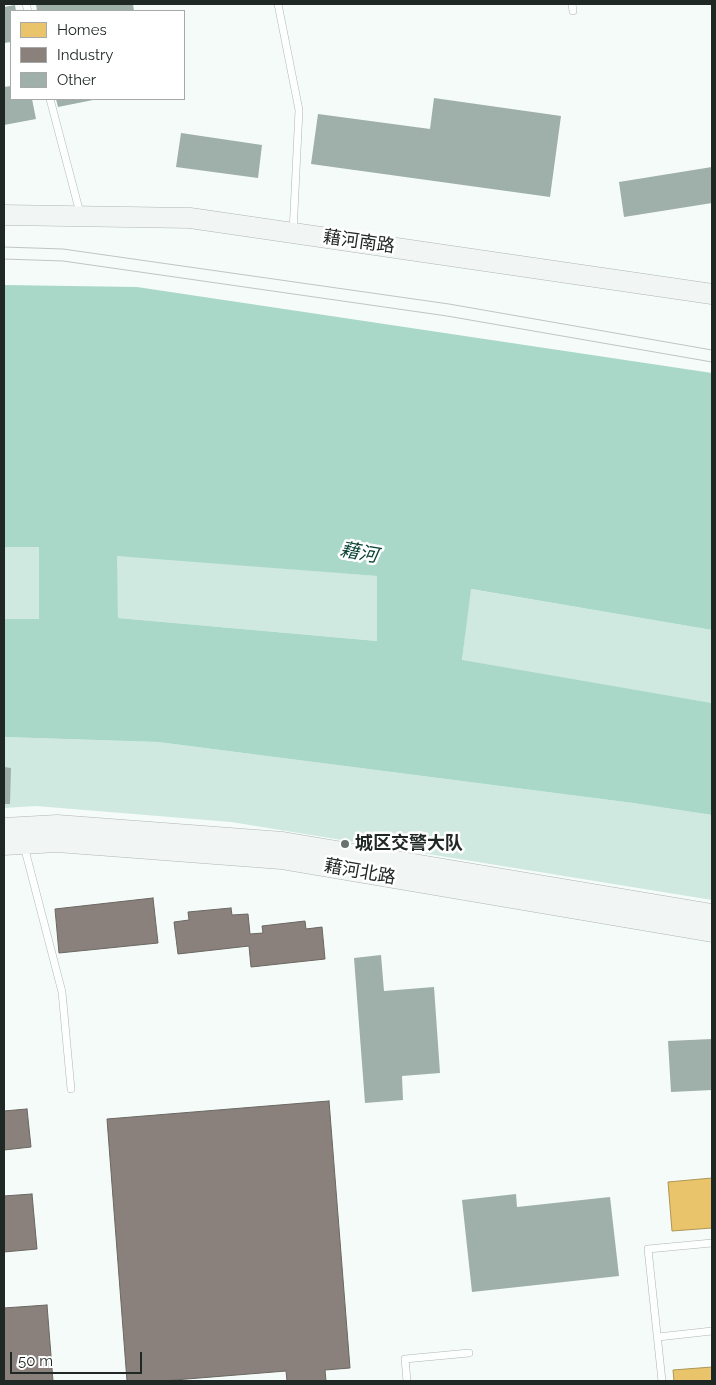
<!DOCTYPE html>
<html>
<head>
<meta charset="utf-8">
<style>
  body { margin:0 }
  #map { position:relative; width:716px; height:1385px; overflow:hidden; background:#f4fbf8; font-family:Raleway,sans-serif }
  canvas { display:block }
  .frame { position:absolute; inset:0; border:5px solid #202825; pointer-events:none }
  .legend { position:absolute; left:10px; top:10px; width:175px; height:90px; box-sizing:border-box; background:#fff; border:1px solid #a6a9a8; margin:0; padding:6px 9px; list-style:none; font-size:15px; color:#202825 }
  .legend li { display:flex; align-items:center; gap:10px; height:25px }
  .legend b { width:25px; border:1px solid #a6a9a8 }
  .scale { position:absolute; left:10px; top:1352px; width:132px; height:22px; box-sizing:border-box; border:2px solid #202825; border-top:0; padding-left:6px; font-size:15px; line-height:18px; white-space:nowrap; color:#202825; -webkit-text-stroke:4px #fff; paint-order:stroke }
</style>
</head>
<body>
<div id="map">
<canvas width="716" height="1385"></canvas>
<div class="frame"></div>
<ul class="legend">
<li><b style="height:14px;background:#e9c46a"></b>Homes</li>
<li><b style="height:14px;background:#8a817c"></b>Industry</li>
<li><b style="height:14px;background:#9fafaa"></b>Other</li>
</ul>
<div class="scale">50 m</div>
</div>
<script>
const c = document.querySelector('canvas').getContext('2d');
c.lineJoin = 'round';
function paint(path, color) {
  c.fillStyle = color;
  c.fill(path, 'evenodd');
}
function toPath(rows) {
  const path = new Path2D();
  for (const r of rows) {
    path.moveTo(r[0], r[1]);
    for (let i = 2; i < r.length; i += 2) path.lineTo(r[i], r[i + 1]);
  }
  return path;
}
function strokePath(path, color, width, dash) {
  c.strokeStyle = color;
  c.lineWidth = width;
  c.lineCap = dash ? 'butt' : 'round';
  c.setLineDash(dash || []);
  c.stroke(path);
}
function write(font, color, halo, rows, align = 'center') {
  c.font = font + ' Raleway,"Noto Sans SC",sans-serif';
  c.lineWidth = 5;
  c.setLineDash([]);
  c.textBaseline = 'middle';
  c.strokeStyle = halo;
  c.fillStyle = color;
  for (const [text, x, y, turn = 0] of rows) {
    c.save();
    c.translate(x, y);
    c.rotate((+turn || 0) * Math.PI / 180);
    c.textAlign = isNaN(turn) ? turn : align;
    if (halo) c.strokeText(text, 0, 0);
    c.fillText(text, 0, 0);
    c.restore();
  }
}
paint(toPath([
  [4,547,39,547,39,619,4,619],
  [116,555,378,576,377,641,118,618],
  [470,589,712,630,712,703,462,661],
  [4,737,158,742,633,803,712,815,712,900,231,822,36,806,4,808]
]), '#d0e9e0');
paint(toPath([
  [4,285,137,287,712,373,712,630,471,589,462,660,712,703,712,815,633,803,158,742,4,737,4,619,39,619,39,547,4,547],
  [117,556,377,576,377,641,118,618]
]), '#a9d8c8');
const homes = toPath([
  [712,1178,712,1228,672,1231,668,1182,712,1178],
  [712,1367,712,1381,674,1381,673,1370,712,1367]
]);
paint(homes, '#e9c46a');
strokePath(homes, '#ad9555', 1);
const industry = toPath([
  [153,898,158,943,59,953,55,909,153,898],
  [231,908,232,915,248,914,250,934,263,933,262,926,305,921,306,929,322,927,325,959,251,967,249,946,178,954,174,922,189,920,188,912,231,908],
  [329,1101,350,1368,325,1370,326,1381,287,1381,286,1371,162,1381,127,1381,107,1119,329,1101],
  [27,1109,31,1147,4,1150,4,1111,27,1109],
  [32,1194,37,1249,4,1252,4,1196,32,1194],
  [47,1305,53,1381,4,1381,4,1308,47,1305]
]);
paint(industry, '#8a817c');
strokePath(industry, '#6a6662', 1);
paint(toPath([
  [36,4,133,4,134,11,37,11],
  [15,5,16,11,11,11,11,42,4,43,4,7],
  [11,86,11,99,32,99,36,119,4,125,4,87],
  [434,98,561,116,550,197,311,164,318,114,430,129],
  [56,99,93,99,93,100,58,107],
  [181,133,262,145,258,178,176,167],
  [712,167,712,203,624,217,619,182],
  [4,767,11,768,10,804,4,804],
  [381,955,384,991,434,987,440,1073,402,1076,403,1100,365,1103,354,958],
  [712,1039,712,1090,671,1092,668,1041],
  [516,1194,517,1207,610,1197,619,1276,472,1292,462,1200]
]), '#9fafaa');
const service = toPath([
  [26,4,28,11],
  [278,4,299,110,293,232],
  [572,4,573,11],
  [50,99,80,213],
  [24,846,62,992,71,1089],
  [658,1337,712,1331],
  [407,1381,405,1359,469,1353],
  [662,1381,648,1249,712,1243]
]);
const secondary = toPath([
  [4,215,190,218,712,294],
  [4,828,57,825,283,842,712,914],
  [4,845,57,842,281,859,712,932]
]);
strokePath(service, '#afb6b3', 8);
strokePath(secondary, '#afb6b3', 21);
strokePath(service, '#fdfefe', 7);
strokePath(secondary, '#f1f6f5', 20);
strokePath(toPath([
  [4,247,63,249,449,304,712,350],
  [4,259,63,261,447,316,712,362]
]), '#c1c4c2', 1);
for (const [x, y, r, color] of [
  [345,844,5,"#6a726f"]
]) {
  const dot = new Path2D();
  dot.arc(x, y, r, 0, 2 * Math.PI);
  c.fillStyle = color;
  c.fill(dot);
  strokePath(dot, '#fff', 2);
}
write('18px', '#202825', '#fff', [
  ["藉河南路",359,242,8],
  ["藉河北路",360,872,10]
]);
write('bold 18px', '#202825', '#fff', [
  ["城区交警大队",355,844]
], 'left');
write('italic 19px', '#0b4436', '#fff', [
  ["藉河",359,553,10]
]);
</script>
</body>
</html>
